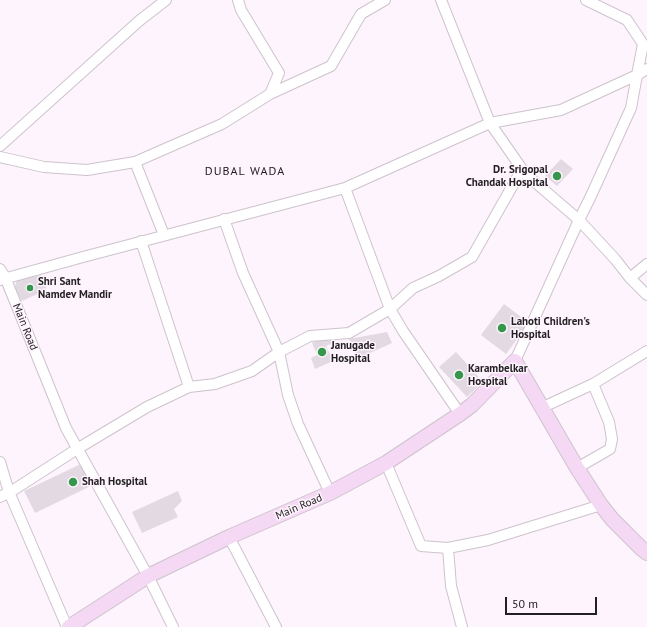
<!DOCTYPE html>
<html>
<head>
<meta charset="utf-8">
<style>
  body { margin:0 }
  #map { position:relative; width:647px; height:627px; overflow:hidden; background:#fef4fd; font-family:"PT Sans",sans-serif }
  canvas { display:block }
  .scale { position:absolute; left:505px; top:597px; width:92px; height:18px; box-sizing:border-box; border:2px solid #232023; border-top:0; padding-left:5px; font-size:12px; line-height:14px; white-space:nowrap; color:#232023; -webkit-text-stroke:3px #fef4fd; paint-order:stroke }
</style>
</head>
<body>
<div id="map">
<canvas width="647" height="627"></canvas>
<div class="scale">50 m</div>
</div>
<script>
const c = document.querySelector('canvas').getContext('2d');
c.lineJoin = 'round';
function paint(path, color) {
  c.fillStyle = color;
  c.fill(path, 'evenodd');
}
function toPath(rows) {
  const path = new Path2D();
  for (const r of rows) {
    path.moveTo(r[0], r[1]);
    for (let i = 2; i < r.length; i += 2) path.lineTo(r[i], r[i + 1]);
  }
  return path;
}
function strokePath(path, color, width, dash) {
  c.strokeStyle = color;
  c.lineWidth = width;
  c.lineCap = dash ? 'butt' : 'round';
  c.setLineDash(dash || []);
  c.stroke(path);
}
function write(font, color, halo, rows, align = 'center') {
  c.font = font + ' "PT Sans",sans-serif';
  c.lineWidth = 3;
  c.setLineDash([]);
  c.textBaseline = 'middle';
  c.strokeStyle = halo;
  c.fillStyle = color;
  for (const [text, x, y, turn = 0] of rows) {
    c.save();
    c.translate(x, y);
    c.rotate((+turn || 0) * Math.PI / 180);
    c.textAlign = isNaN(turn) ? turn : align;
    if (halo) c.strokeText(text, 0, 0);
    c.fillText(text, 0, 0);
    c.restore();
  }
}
paint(toPath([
  [561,159,573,169,557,186,545,176],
  [41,275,47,284,46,288,44,291,22,301,14,289,17,280],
  [504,304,529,323,506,354,481,335],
  [387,332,392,343,357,359,349,339],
  [332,336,335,342,326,346,333,361,315,369,311,358,317,355,312,343,323,338],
  [456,352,483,382,467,397,439,367],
  [81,464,91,486,35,513,24,491],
  [178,491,182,501,174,509,178,517,142,533,132,512]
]), '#e3d9e2');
const minor = toPath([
  [270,94,331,66,361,14,385,0],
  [0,146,139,21,166,0],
  [0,157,44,167,87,170,135,162,222,124,270,94,279,73,241,10,238,0],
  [135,162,164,235],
  [522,169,522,171,579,220,615,259,630,278,647,295],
  [345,188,390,309,403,331,460,414],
  [224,219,243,273,279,352,288,395,298,424,330,493],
  [141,241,189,387],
  [0,269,5,277,66,428,148,576,173,627],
  [630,278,647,264],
  [0,280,83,257,345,188,490,123,561,110,637,75,643,44,627,20,586,0],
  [515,361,579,220,590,198,631,108,637,75,647,69],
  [541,408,593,384,647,351],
  [0,462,9,492,67,627],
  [386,463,421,546,448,548,488,540,601,505],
  [577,468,610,449,612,439,609,422,593,384],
  [0,497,15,489,77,449,147,407,189,387,215,384,252,371,279,352,310,336,349,333,390,309,413,288,439,276,472,257,522,169,490,123,441,0],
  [229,537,276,627],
  [448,548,451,586,462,627]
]);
const secondary = toPath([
  [69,627,148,576,229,537,330,493,386,463,460,414,472,405,515,361,577,468,601,505,612,519,642,549,647,553]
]);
strokePath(minor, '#cdc3cc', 12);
strokePath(secondary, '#cdc3cc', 16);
strokePath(minor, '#fff', 10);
strokePath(secondary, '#f5d9f4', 14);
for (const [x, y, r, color] of [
  [557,176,5,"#34974b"],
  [30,288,4,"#34974b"],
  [502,328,5,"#34974b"],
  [322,352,5,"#34974b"],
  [459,375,5,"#34974b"],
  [73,482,5,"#34974b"]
]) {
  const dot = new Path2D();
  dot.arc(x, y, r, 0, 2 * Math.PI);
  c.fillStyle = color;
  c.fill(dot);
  strokePath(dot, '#fef4fd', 1.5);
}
write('bold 11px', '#232023', '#fef4fd', [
  ["Dr. Srigopal",548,170,"right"],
  ["Chandak Hospital",548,183,"right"],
  ["Shri Sant",38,282],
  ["Namdev Mandir",38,295],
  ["Lahoti Children's",511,322],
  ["Hospital",511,335],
  ["Janugade",331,346],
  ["Hospital",331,359],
  ["Karambelkar",468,369],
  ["Hospital",468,382],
  ["Shah Hospital",82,482]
], 'left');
write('11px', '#232023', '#fef4fd', [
  ["Main Road",25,327,68],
  ["Main Road",299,507,-23]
]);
c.letterSpacing = '1px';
write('12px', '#232023', '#fef4fd', [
  ["DUBAL WADA",245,172]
]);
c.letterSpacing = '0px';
</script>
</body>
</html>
